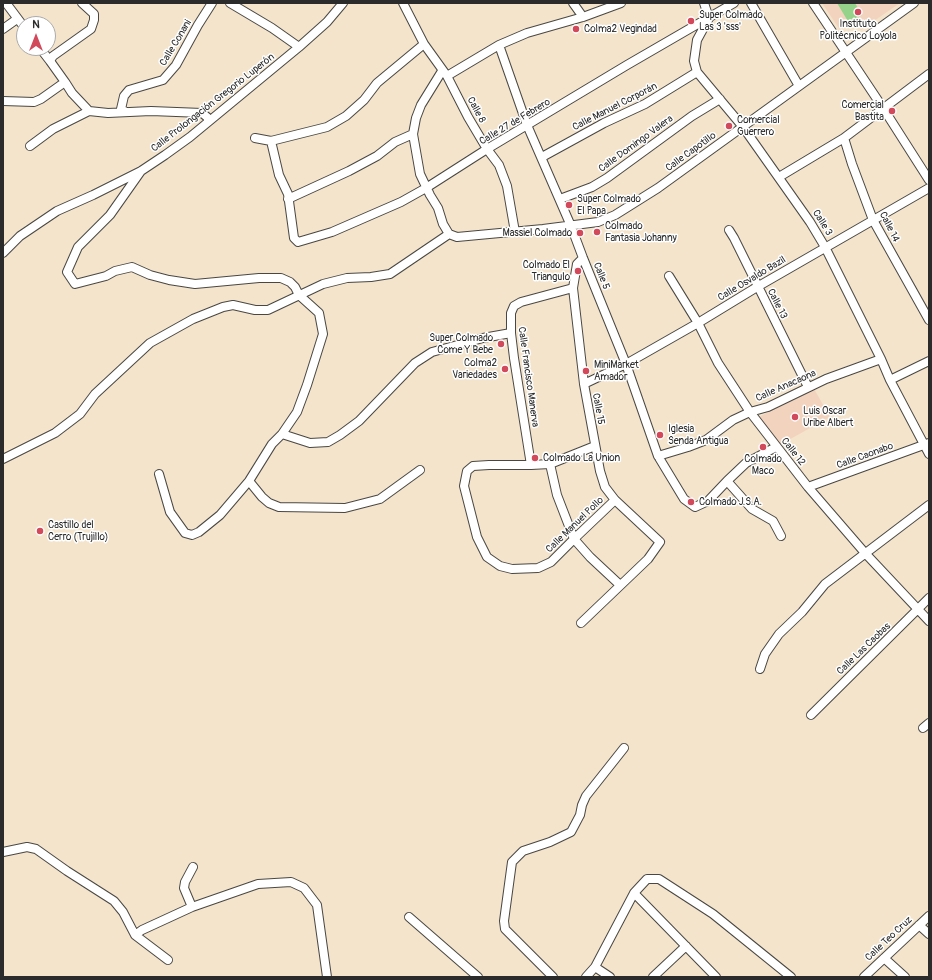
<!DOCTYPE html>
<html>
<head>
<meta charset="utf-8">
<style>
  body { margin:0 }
  #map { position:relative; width:932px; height:980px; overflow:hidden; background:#f4e4cb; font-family:Pangolin,sans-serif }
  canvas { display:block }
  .frame { position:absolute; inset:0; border:4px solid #2b2b2b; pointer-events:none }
  .north { position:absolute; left:16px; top:16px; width:40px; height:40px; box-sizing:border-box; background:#fff; border:1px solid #aaa; border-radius:50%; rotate:0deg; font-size:11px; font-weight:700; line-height:16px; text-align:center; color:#2b2b2b }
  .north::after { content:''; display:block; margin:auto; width:14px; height:18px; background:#d1495b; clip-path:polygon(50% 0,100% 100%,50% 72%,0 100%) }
</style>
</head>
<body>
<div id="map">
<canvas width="932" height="980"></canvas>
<div class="frame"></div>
<div class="north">N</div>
</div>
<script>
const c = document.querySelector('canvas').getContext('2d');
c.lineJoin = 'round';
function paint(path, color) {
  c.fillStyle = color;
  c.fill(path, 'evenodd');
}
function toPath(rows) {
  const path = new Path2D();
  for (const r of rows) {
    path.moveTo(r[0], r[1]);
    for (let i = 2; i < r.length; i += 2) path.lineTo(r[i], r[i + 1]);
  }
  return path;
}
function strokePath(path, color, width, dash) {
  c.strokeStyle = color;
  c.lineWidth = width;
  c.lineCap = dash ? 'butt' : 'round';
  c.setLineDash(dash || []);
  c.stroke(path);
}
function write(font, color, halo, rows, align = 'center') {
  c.font = font + ' Pangolin,sans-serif';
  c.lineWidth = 3;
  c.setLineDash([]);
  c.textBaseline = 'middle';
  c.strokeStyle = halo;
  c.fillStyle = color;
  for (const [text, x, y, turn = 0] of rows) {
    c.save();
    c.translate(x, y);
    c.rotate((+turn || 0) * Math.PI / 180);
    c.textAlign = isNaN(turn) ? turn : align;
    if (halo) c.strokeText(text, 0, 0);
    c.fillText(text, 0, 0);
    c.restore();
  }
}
paint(toPath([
  [822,3,900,3,861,30,855,21,840,30],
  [813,387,830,417,776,447,759,417]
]), '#f2d4be');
paint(toPath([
  [837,3,855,3,862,15,849,23]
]), '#94d389');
const minor = toPath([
  [6,3,24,27],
  [82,3,94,14,94,20,91,29,53,56,50,61,65,82,72,93,89,111],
  [230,3,272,28,299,47],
  [403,3,424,44,447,76,468,117,487,149,499,165,507,186,515,232],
  [573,3,583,17],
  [704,3,709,18,697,40,694,61,697,72,743,127,810,222,825,247,881,359,890,380,929,454],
  [751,3,799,86],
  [813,3,883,108,929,180],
  [3,29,17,19],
  [499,45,527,125,571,226,583,258,626,364,658,456,684,499,695,507,708,501,727,481,746,463,776,447],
  [40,48,50,61],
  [442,71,421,105,416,118,413,134,420,174,430,195,438,208,443,224,449,234],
  [447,76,499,45,527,33,583,17,621,3],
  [3,101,34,102,41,99,65,82],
  [126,112,121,109,124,96,129,90,163,80,176,65,198,25,212,3],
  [255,138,271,141,327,127,346,116,364,100,377,83,424,44],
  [844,138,852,164,873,220,929,320],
  [271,141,279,175,288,194,294,238,298,242,332,232,401,202,426,188,487,149,627,65,734,3],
  [30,146,53,129,89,111,108,113,151,111,202,113,207,117,209,121],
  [542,157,604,123,645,104,697,72],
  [141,171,110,215,78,247,67,272,75,284,106,276,115,271,132,267,150,275,169,280,195,284,259,278,281,278,290,282,295,287,299,295,319,313,323,334,307,385,297,412,282,434,272,444,249,481,220,515,199,532,192,535,185,533,170,512,159,474],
  [779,177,844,138,929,74],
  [288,199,349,171,377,156,395,142,413,134],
  [560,199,592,187,607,178,692,116,720,99],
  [729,230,734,238,808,387],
  [449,234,457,237,543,229,598,222,615,215,658,188,914,3],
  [3,253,20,236,57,211,93,195,141,171,165,155,190,137,299,47,327,22,343,3],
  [669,276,698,323,718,363,750,412,808,487,865,553,929,621],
  [890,380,929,361],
  [584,384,626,364,698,323,757,287,929,188],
  [282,434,310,443,328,442,340,435,359,421,415,363,432,352,483,338,511,333],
  [595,446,550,464,531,465,489,465,473,466,467,471,464,486,477,537,487,557,500,566,512,569,538,568,551,562,574,539,615,500],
  [658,456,688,447,706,440,733,420,750,412,768,407,826,379,881,359],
  [3,459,55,433,80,414,95,394,150,343,193,319,223,307,233,305,255,310,268,310,323,284,347,278,371,277,390,274,449,234],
  [550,464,557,495,574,539,590,557,620,585],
  [531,465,514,358,511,333,511,313,514,306,521,302,573,288],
  [249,481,262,497,269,503,279,507,345,508,380,499,420,470],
  [727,481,752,509,773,521,781,536],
  [808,487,929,443],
  [581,623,648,559,660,542,615,500,605,487,600,471,584,384,573,288,577,264,583,258],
  [760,669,765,654,779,634,802,612,825,584,929,505],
  [811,715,929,598],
  [923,728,929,723],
  [3,852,27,847,36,849,67,871,114,901,123,912,135,935,168,960],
  [634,893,716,977],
  [192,907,184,888,185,882,193,867],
  [409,917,478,977],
  [919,925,929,934],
  [135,935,142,930,192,907,258,884,291,882,304,888,317,905,327,977],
  [884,958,905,977],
  [595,967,610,977],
  [553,977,505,929,504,921,512,862,523,851,550,842,571,832,580,815,582,805,586,796,624,748],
  [586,977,595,967,634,893,647,879,659,879,713,914,791,977],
  [653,977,686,946],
  [864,977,929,916]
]);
strokePath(minor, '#494743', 10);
strokePath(minor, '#fff', 8);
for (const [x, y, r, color] of [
  [858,12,4,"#d1495b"],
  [691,21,4,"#d1495b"],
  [576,29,4,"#d1495b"],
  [892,111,4,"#d1495b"],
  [729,126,4,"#d1495b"],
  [569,205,4,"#d1495b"],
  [597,232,4,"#d1495b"],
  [580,233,4,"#d1495b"],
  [578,271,4,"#d1495b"],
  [501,344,4,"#d1495b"],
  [505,369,4,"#d1495b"],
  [586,371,4,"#d1495b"],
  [795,417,4,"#d1495b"],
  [660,435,4,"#d1495b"],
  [763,447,4,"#d1495b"],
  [535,458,4,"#d1495b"],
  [691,502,4,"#d1495b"],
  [40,531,4,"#d1495b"]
]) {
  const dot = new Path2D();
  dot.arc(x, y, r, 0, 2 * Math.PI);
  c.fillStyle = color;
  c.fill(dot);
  strokePath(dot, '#fff', 1.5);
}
write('10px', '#2b2b2b', '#fff', [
  ["Super Colmado",699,15],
  ["Las 3 'sss'",699,27],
  ["Instituto",858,24,"center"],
  ["Politécnico Loyola",858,36,"center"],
  ["Colma2 Vegindad",584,29],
  ["Comercial",884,105,"right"],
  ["Bastita",884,117,"right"],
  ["Comercial",737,120],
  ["Guerrero",737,132],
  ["Super Colmado",577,199],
  ["El Papa",577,211],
  ["Colmado",605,226],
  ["Fantasia Johanny",605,238],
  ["Massiel Colmado",572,233,"right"],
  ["Colmado El",570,265,"right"],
  ["Triangulo",570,277,"right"],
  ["Super Colmado",493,338,"right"],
  ["Come Y Bebe",493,350,"right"],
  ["Colma2",497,363,"right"],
  ["Variedades",497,375,"right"],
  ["MiniMarket",594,365],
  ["Amador",594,377],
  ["Luis Oscar",803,411],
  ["Uribe Albert",803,423],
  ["Iglesia",668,429],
  ["Senda Antigua",668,441],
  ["Colmado La Union",543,458],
  ["Colmado",763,459,"center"],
  ["Maco",763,471,"center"],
  ["Colmado J.S.A.",699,502],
  ["Castillo del",48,525],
  ["Cerro (Trujillo)",48,537]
], 'left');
write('10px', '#2b2b2b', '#fff', [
  ["Calle Conani",176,43,-59],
  ["Calle Prolongación Gregorio Luperón",213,103,-38],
  ["Calle Manuel Corporán",615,107,-27],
  ["Calle 8",476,110,62],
  ["Calle 27 de Febrero",515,122,-31],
  ["Calle Domingo Valera",636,144,-36],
  ["Calle Capotillo",691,152,-36],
  ["Calle 3",822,223,58],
  ["Calle 14",889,227,63],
  ["Calle 5",601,276,68],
  ["Calle Osvaldo Bazil",752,279,-31],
  ["Calle 13",777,304,63],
  ["Calle Francisco Manerva",528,377,82],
  ["Calle Anacaona",786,386,-24],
  ["Calle 15",598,409,80],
  ["Calle 12",793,452,52],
  ["Calle Caonabo",865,456,-20],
  ["Calle Manuel Pollo",575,525,-44],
  ["Calle Las Caobas",864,649,-44],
  ["Calle Teo Cruz",889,939,-43]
]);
</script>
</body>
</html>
